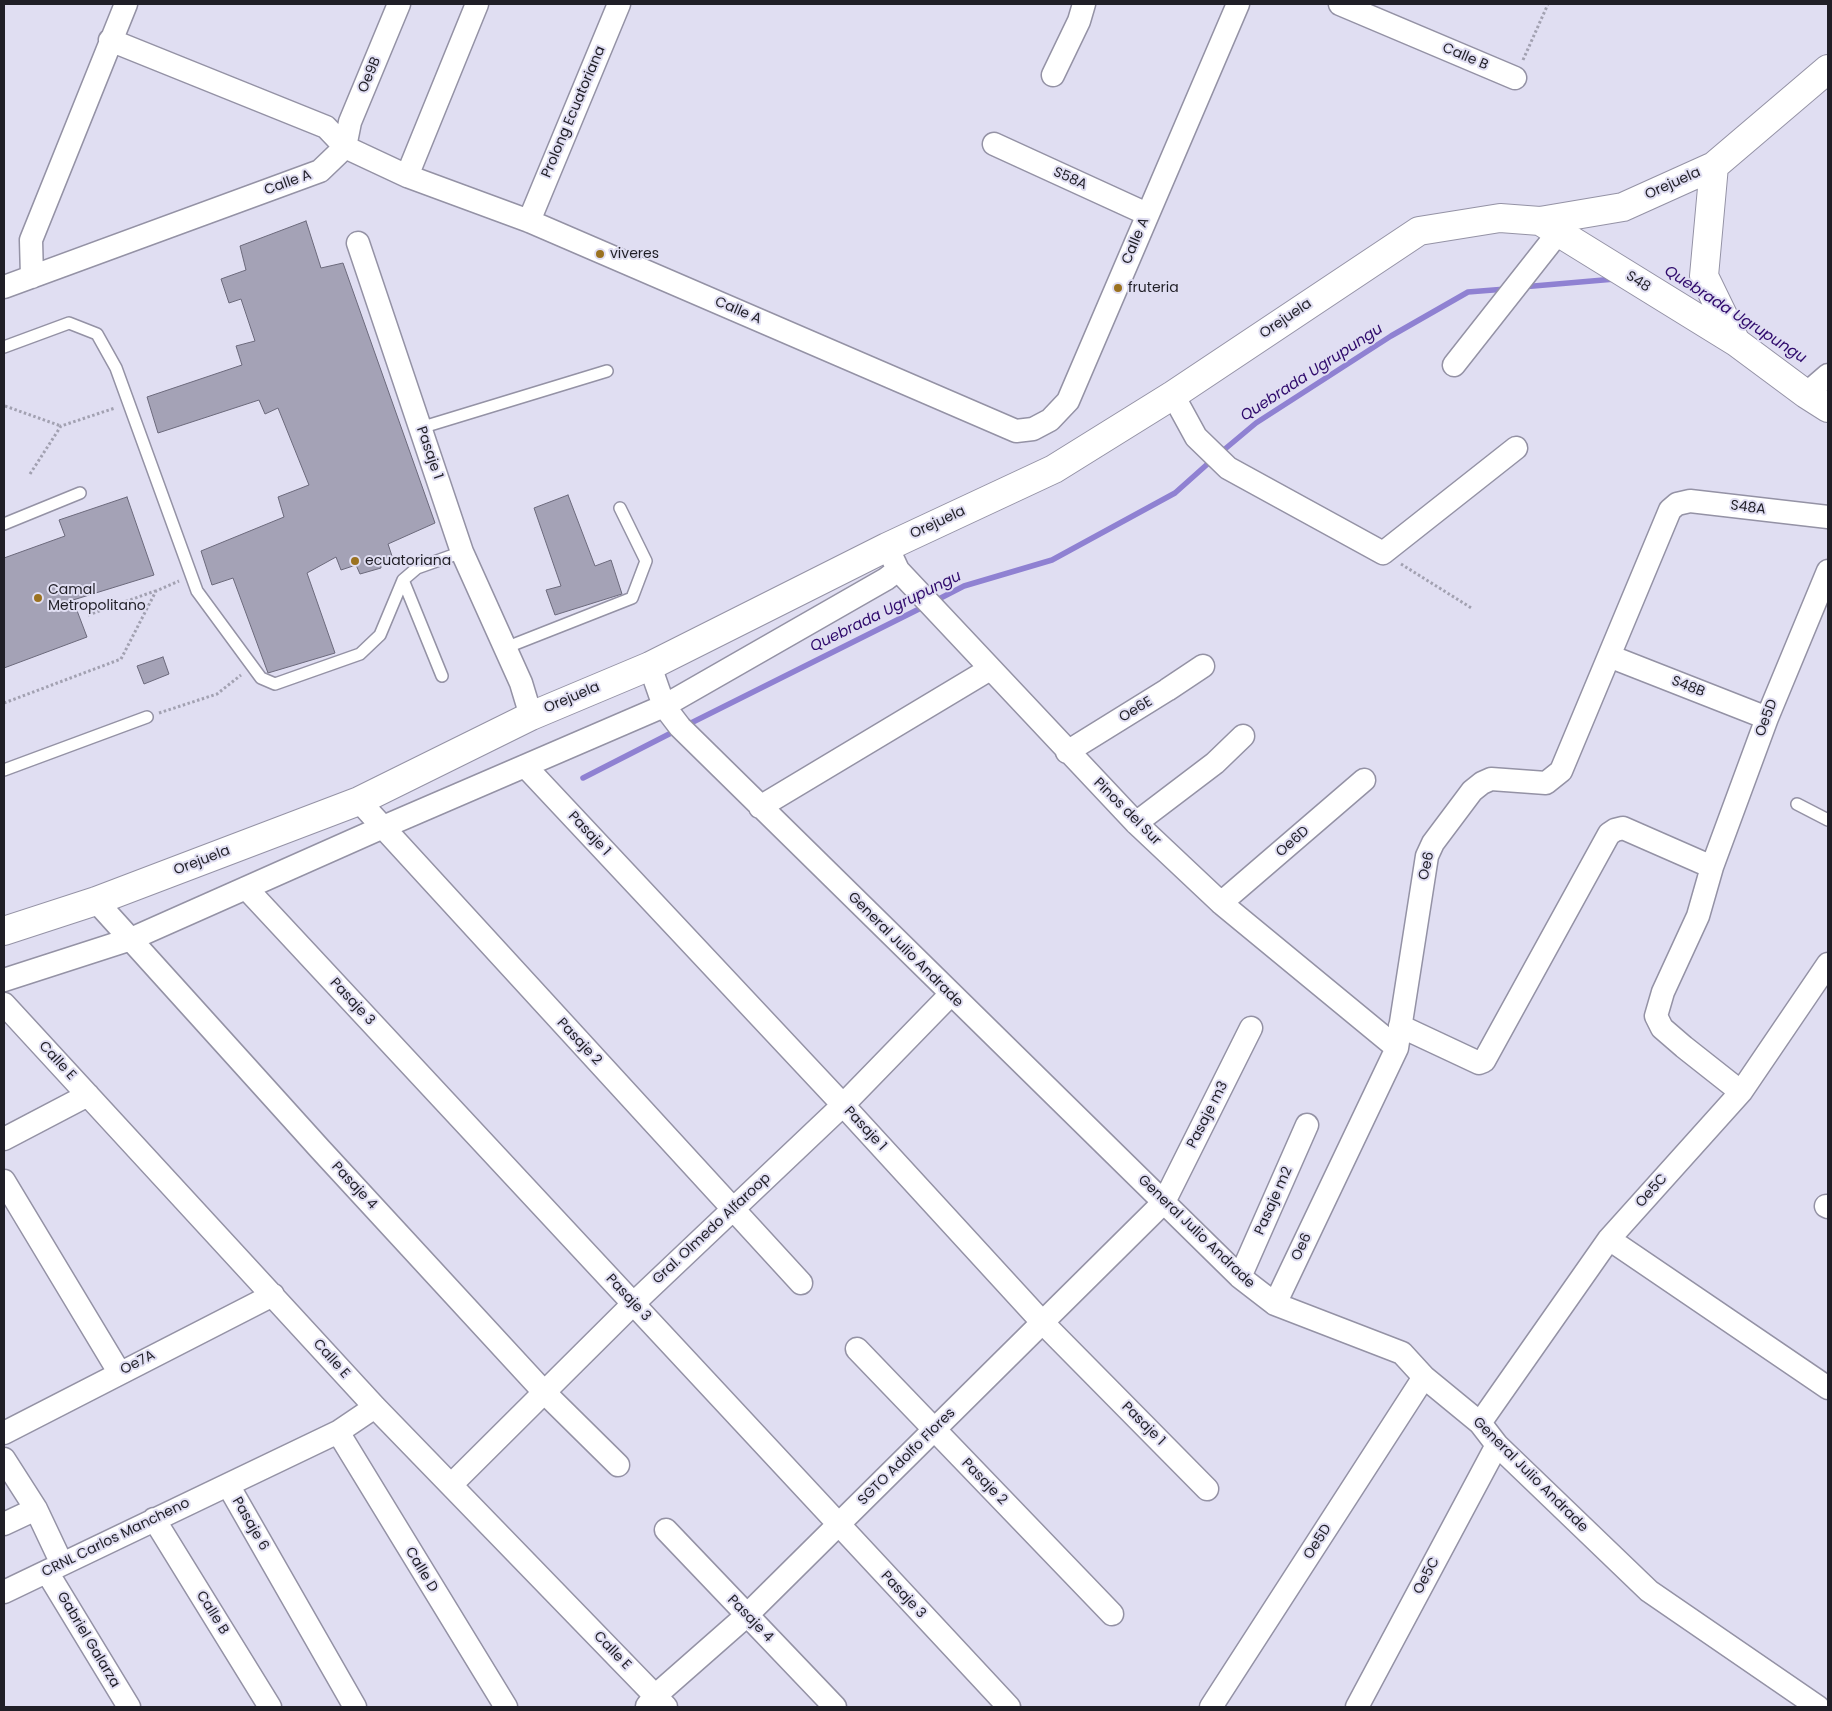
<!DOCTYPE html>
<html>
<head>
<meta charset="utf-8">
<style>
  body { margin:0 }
  #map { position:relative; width:1832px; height:1711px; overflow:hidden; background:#e0def2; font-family:Poppins,sans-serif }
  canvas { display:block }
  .frame { position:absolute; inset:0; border:5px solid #201f27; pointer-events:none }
</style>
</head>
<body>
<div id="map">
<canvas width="1832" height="1711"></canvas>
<div class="frame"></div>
</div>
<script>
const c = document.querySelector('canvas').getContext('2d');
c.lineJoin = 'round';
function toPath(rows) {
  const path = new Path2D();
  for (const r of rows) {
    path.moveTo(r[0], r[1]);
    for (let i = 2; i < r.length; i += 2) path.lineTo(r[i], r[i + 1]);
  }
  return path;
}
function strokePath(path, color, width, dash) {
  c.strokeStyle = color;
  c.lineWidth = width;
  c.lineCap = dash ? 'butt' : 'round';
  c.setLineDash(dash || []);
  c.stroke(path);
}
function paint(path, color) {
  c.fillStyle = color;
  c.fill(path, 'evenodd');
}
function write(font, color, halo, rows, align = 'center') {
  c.font = font + ' Poppins,sans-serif';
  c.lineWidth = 4;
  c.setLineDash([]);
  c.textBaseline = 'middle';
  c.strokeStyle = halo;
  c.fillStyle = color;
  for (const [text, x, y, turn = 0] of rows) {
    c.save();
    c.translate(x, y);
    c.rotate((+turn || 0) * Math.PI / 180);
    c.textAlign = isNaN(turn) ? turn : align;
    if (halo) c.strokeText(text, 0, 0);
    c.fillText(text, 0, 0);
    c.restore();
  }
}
strokePath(toPath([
  [1522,287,1615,279],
  [1219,454,1256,423,1391,336,1468,292,1506,289],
  [933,602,964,586,1052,560,1175,493,1212,460],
  [685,726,925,606],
  [583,778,677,730]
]), '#8f81d2', 5.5);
const building = toPath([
  [306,221,321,268,343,263,435,523,388,544,392,556,380,560,381,568,360,574,356,565,341,570,336,557,307,573,335,653,268,673,233,578,212,585,201,551,284,517,278,497,309,485,278,408,265,414,259,400,158,433,147,397,242,365,236,346,255,341,241,299,229,303,221,279,246,270,240,246,306,221],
  [568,495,595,566,611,560,622,594,555,615,546,590,561,586,534,508,568,495],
  [127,497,154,575,73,600,87,637,4,668,4,558,65,536,59,520,127,497],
  [163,657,169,674,144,684,137,666,163,657]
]);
paint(building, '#a4a2b6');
strokePath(building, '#6b697b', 1);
const lane = toPath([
  [4,347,69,323,97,334,116,368,197,591,261,678,275,684,360,654,380,635,403,580,417,568,462,552],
  [420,428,607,371],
  [4,524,80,493],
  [403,580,442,676],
  [505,648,632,598,646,561,620,508],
  [4,770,147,717],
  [1797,804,1828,820]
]);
const street = toPath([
  [1340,4,1515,78],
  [110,40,326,127,345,147],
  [1053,75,1079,21,1084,4],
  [994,144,1147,214],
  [345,147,350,122,399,4],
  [407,176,477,4],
  [529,221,619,4],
  [358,243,462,552,521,683,531,716],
  [32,277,31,240,126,4],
  [4,287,320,171,345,147,407,176,529,221,1016,431,1033,429,1050,420,1068,401,1238,4],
  [1454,365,1558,233],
  [1806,394,1828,375],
  [1173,395,1196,437,1228,468,1383,553,1516,448],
  [892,557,898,570,1136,823,1221,903,1397,1048],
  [1609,656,1767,718],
  [650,666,664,706,680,727,1240,1277,1275,1304,1402,1353,1424,1377,1480,1423,1497,1445,1649,1591,1818,1707],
  [1067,752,1167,690,1203,666],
  [526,767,843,1105,1043,1323,1207,1489],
  [359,801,801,1283],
  [760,807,990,669],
  [1136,823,1215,763,1243,736],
  [247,889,1009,1707],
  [96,901,320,1149,544,1392,618,1465],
  [1221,903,1364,780],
  [4,980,131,939,381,828,664,706,886,579,898,570],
  [4,1004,375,1407,666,1707],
  [1400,1026,1479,1063,1484,1061,1609,834,1615,830,1623,828,1712,867],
  [1741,1092,1684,1047,1662,1028,1656,1016,1663,992,1698,916,1712,867,1767,718,1828,571],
  [4,1139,88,1095],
  [4,1181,119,1372],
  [1826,1206,1828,1207],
  [1609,1239,1828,1388],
  [1240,1277,1307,1125],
  [1275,1304,1397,1048,1427,856,1433,843,1472,791,1482,783,1491,779,1546,783,1561,771,1670,510,1677,504,1690,501,1828,517],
  [857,1349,1112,1614],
  [1480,1423,1609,1239,1741,1092,1828,964],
  [338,1432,506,1707],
  [4,1433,273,1295],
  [4,1459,36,1509,62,1564],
  [452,1484,634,1303,843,1105,950,995],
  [228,1485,355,1707],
  [154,1519,270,1707],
  [4,1524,36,1509],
  [666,1530,835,1707],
  [47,1572,129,1707],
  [4,1592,338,1432,375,1407],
  [647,1706,655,1696,746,1616,1164,1202,1251,1028],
  [1211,1707,1424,1377],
  [1357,1707,1497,1445]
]);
const secondary = toPath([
  [1714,166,1704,276,1736,342],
  [1540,221,1736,342,1806,394,1828,408],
  [4,931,96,901,359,801,531,716,650,666,887,547,1054,469,1173,395,1419,231,1500,218,1540,221,1623,207,1714,166,1828,69]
]);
strokePath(lane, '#9492a5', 14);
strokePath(street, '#9492a5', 25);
strokePath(secondary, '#9492a5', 30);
strokePath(toPath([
  [1523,60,1548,4],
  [5,406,61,426],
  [30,474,61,426,115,408],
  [1401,564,1473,609],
  [88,615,155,591],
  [4,703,121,659,156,591,179,581],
  [159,713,217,694,241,675]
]), '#a2a1b1', 3, [2.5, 2.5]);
strokePath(lane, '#fff', 11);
strokePath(street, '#fff', 22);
strokePath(secondary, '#fff', 28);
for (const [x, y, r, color] of [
  [600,254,5,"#9b7220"],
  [1118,288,5,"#9b7220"],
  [355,561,5,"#9b7220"],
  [38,598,5,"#9b7220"]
]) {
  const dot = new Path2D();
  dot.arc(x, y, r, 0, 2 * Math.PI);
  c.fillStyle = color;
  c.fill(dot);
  strokePath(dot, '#e0def2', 2);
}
write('14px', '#201f27', '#e0def2', [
  ["Calle B",1465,57,23],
  ["Oe9B",370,75,-67],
  ["Prolong Ecuatoriana",574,112,-67],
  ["S58A",1070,179,24],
  ["Calle A",288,183,-20],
  ["Orejuela",1673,184,-24],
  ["Calle A",1136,241,-67],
  ["S48",1638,282,32],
  ["Calle A",738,311,23],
  ["Orejuela",1286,319,-34],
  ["Pasaje 1",429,453,71],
  ["S48A",1748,508,7],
  ["Orejuela",938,523,-25],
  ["S48B",1688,687,21],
  ["Orejuela",572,698,-23],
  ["Oe6E",1136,710,-31],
  ["Oe5D",1767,718,-69],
  ["Pinos del Sur",1127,812,45],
  ["Pasaje 1",589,834,47],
  ["Oe6D",1293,842,-41],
  ["Orejuela",202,861,-21],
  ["Oe6",1427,866,-77],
  ["General Julio Andrade",905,950,45],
  ["Pasaje 3",352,1002,47],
  ["Pasaje 2",579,1042,47],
  ["Calle E",57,1061,47],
  ["Pasaje m3",1208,1115,-63],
  ["Pasaje 1",865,1129,47],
  ["Pasaje 4",354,1186,47],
  ["Oe5C",1652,1191,-48],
  ["Pasaje m2",1274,1201,-66],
  ["Gral. Olmedo Alfaroop",712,1229,-43],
  ["General Julio Andrade",1196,1232,44],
  ["Oe6",1302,1247,-64],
  ["Pasaje 3",628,1298,47],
  ["Calle E",331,1359,48],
  ["Oe7A",138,1363,-27],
  ["Pasaje 1",1143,1424,45],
  ["SGTO Adolfo Flores",907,1457,-45],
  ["General Julio Andrade",1530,1475,45],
  ["Pasaje 2",984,1482,46],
  ["Pasaje 6",250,1524,60],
  ["CRNL Carlos Mancheno",116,1538,-26],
  ["Oe5D",1318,1542,-57],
  ["Calle D",421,1570,59],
  ["Oe5C",1427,1576,-62],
  ["Pasaje 3",903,1595,47],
  ["Calle B",212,1613,58],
  ["Pasaje 4",750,1619,46],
  ["Gabriel Galarza",88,1640,59],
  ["Calle E",612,1651,46]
]);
write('14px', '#201f27', '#e0def2', [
  ["viveres",610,254],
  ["fruteria",1128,288],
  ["ecuatoriana",365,561],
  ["Camal",48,590],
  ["Metropolitano",48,606]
], 'left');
write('italic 15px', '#2f0a6c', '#e0def2', [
  ["Quebrada Ugrupungu",1735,315,33],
  ["Quebrada Ugrupungu",1312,373,-33],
  ["Quebrada Ugrupungu",886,612,-26]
]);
</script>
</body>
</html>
